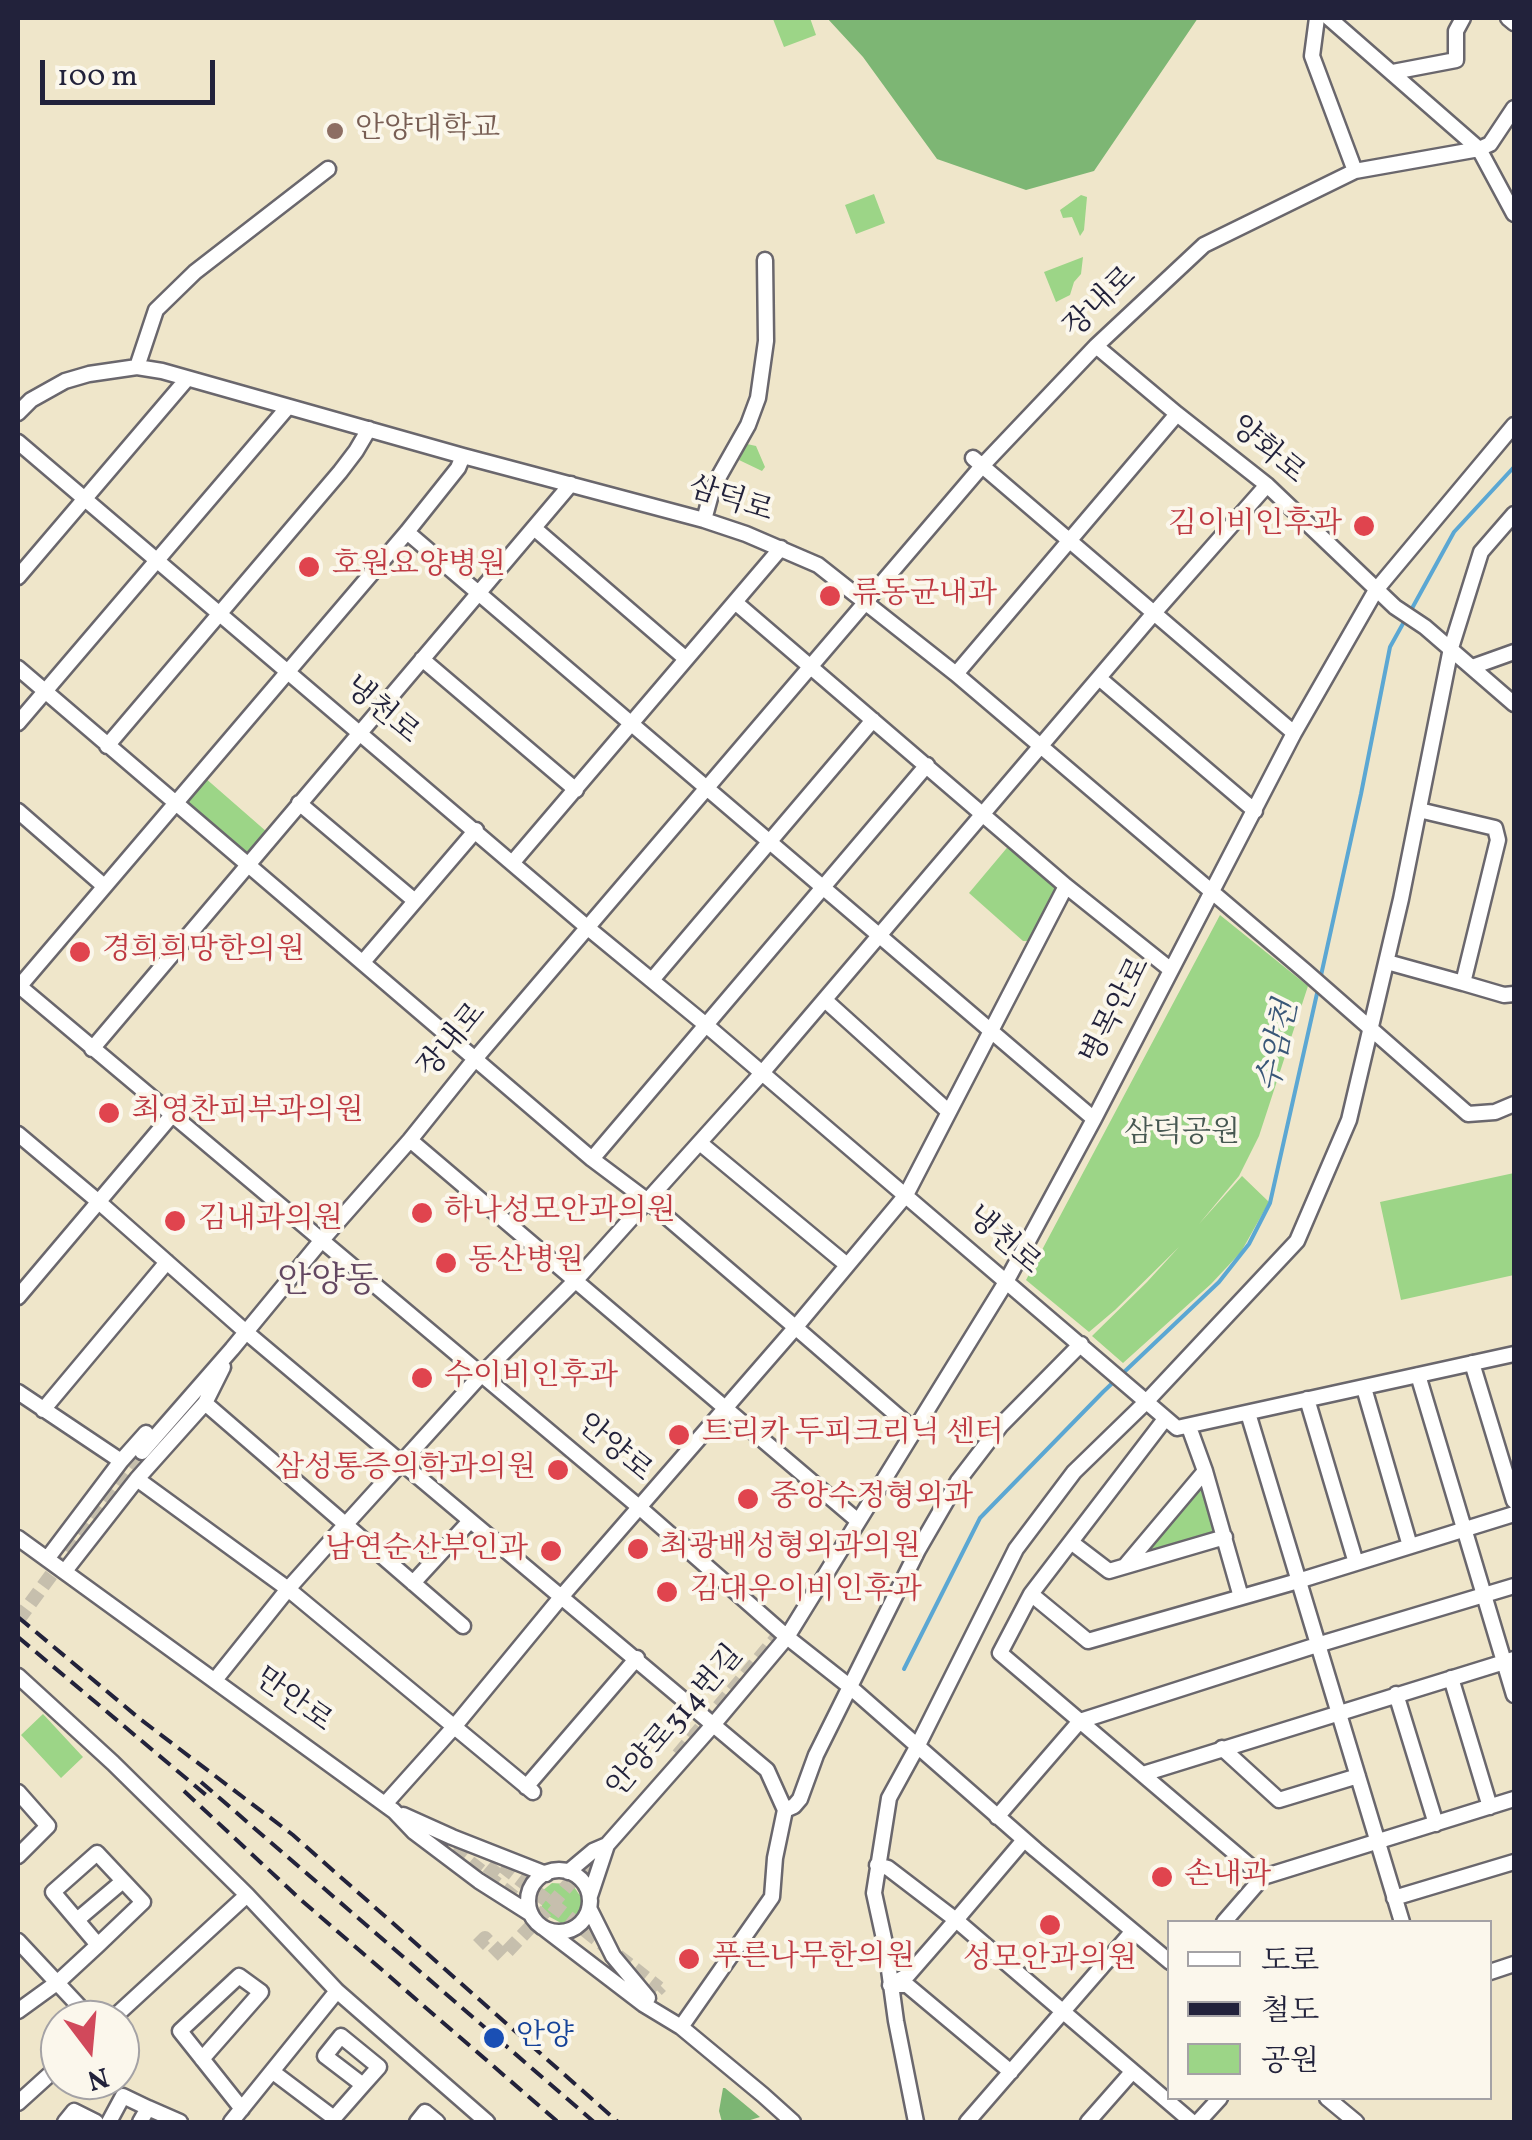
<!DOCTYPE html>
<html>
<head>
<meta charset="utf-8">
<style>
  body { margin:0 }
  #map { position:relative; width:1532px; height:2140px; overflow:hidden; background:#efe6ca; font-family:Vollkorn,"Noto Serif KR",serif }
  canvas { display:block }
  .frame { position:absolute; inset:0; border:20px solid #22223b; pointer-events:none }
  .legend { position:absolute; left:1167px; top:1920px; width:325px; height:180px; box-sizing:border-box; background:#fbf7ec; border:2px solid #a4a2a5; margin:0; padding:12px 18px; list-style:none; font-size:30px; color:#22223b }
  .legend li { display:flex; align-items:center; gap:20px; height:50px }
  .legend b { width:50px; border:2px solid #a4a2a5 }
  .north { position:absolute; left:40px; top:2000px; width:100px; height:100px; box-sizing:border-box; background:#fbf7ec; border:2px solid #a4a2a5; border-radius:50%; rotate:164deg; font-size:28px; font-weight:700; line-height:40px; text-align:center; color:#22223b }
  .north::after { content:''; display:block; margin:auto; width:35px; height:45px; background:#d1495b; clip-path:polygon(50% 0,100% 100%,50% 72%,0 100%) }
  .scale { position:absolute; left:40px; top:60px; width:175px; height:45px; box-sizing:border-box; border:5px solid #22223b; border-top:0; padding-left:12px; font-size:30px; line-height:35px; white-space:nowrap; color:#22223b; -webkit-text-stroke:8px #fbf7ec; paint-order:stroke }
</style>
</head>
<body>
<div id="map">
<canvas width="1532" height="2140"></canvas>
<div class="frame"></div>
<ul class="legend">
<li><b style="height:12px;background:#fff"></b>도로</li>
<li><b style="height:12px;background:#22223b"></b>철도</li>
<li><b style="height:28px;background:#9cd587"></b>공원</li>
</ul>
<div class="north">N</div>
<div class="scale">100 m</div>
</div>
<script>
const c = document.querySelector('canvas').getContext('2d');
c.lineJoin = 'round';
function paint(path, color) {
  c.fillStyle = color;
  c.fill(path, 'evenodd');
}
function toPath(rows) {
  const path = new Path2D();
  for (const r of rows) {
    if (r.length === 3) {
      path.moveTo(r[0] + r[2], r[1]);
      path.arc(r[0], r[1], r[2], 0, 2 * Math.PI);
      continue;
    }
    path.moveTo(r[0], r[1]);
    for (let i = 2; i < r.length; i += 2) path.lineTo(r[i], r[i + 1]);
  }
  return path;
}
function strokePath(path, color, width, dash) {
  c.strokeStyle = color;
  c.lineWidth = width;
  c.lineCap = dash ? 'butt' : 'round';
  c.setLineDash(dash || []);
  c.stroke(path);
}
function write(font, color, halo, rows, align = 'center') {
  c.font = font + ' Vollkorn,"Noto Serif KR",serif';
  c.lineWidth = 8;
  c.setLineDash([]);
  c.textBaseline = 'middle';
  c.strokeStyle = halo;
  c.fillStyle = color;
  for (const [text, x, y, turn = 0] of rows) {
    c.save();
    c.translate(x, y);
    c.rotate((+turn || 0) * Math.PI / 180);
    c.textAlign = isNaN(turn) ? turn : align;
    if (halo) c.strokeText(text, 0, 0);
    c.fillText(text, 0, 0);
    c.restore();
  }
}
paint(toPath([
  [777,18,810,18,816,35,784,47,773,19],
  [874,194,885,223,856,234,845,205],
  [1081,195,1087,197,1084,230,1080,236,1072,217,1063,218,1060,210],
  [1083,257,1081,274,1074,282,1070,295,1056,302,1044,272],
  [747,444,756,446,765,467,762,471,739,460],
  [204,777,267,832,246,855,182,801],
  [1011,843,1058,885,1060,892,1031,941,1023,941,969,893],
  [1220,915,1308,986,1259,1136,1239,1176,1199,1224,1242,1176,1269,1202,1241,1252,1211,1284,1123,1363,1092,1336,1147,1282,1179,1247,1115,1310,1089,1332,1026,1280],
  [1514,1173,1514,1275,1401,1300,1380,1202],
  [1201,1485,1216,1536,1145,1559,1143,1553],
  [43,1714,83,1757,61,1778,21,1735],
  [552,1883,568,1884,574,1887,581,1897,582,1911,571,1922,561,1923,548,1916,542,1907,542,1891]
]), '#9cd587');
paint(toPath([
  [827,18,1198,18,1094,171,1026,190,937,159,863,57],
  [723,2088,725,2088,760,2117,744,2122,722,2122,719,2111]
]), '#7db674');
strokePath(toPath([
  [1410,612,1454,532,1514,467],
  [1320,980,1361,794,1390,647,1405,620],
  [904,1669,980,1518,1103,1392,1219,1282,1249,1244,1270,1203,1318,989]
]), '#5ba7d3', 4);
strokePath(toPath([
  [18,1620,142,1452],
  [678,1755,784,1629,782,1627],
  [437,1836,515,1898],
  [488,1876,499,1863,659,1988],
  [478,1945,485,1938,503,1956,552,1904,590,1859],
  [642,2005,661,1986]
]), '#c6bfad', 14, [14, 7]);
const minor = toPath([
  [1317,18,1312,56,1355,171],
  [1329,18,1479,149,1514,214],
  [1508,18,1514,23],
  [1393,72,1456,60,1456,31,1463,18],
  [1096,346,1177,414,1267,485,1395,607,1425,627,1514,704],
  [137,367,156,310,195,272,328,169],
  [18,413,31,400,65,381,89,374,137,367,162,371,463,456,704,520,746,534,818,565,956,674,1305,971,1468,1114,1495,1112,1514,1104],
  [18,442,588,928,706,1025,1177,1428,1514,1354],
  [973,458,1294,733],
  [704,520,713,487,748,425,758,398,766,341,765,260],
  [534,528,686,659],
  [407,532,1094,1119],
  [18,577,187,379],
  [735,602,1066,886,1171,970],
  [422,659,576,790],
  [1472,667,1514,652],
  [18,668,592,1159,648,1201,802,1333,914,1430],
  [956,674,1177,414],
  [1099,678,1255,811],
  [18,723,288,407],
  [107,746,340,472,356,451,369,429],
  [299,803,415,901],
  [18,811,104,886],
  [513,862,781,548],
  [363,962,476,830],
  [1387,962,1463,983,1498,840,1495,828,1419,810],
  [652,980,873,720],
  [1463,983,1504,995,1514,994],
  [18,985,639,1507,787,1637,849,1686,1036,1850,1170,1962],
  [18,988,407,532,458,468,463,456],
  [825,1000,949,1112],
  [92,1049,571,484],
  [18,1134,100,1203,246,1332,767,1770,785,1810],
  [410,1140,858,1521],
  [700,1143,847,1265],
  [592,1159,927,765],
  [18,1297,172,1115],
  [1472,1363,1514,1501],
  [1418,1375,1514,1695],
  [1364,1388,1410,1546],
  [18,1392,121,1461],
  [1307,1399,1356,1563],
  [205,1403,463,1626],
  [43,1410,167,1262],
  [1248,1413,1402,1922],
  [1165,1419,1031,1594,1000,1653,1263,1877],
  [1189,1427,1205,1471,1241,1597],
  [142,1452,232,1349,321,1241,410,1140,475,1059,982,466,1096,346,1204,245,1355,171,1479,149,1490,144,1514,108],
  [137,1479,288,1589,533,1792],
  [18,1538,394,1811,414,1832,479,1881,531,1914],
  [1071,1542,1109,1571,1225,1537],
  [47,1559,121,1461,146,1433],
  [1125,1566,1205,1471],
  [65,1571,137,1479,205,1403,223,1367],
  [413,1583,470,1521],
  [1031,1594,1088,1641,1298,1581,1514,1514],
  [18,1676,113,1763,247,1895,337,1991,487,2122],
  [1451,1678,1490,1807],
  [215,1680,288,1589,346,1524,481,1375,575,1281,762,1073,1154,613,1267,485],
  [1396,1694,1436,1824],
  [1222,1748,1279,1800,1358,1776],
  [1143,1774,1514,1659],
  [526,1787,637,1658],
  [18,1792,48,1826,18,1856],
  [385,1804,454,1727,562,1596,795,1328,906,1195,1066,886],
  [403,1815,452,1837,546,1874],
  [997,1817,1080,1721,1317,1645,1514,1586],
  [1024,1840,956,1920,1192,2122],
  [877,1865,888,1868,956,1920,908,1975,890,1985],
  [559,1901,31],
  [568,1872,593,1851,607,1845,713,1725,787,1637,1006,1282,1094,1119,1294,733,1376,590,1514,425],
  [590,1896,607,1845],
  [1394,1898,1514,1862],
  [589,1908,613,1956,648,1998],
  [77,1920,123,1881],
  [1224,1922,1263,1877,1514,1799],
  [545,1929,643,2004,681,2027,763,2095,793,2122],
  [18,1941,92,2020],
  [1490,1972,1514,1964],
  [891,1985,907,1985,1011,2072],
  [18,2011,58,1982,98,1945,143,1902,97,1853,53,1892,98,1945],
  [111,2020,247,1895],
  [681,2027,772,1897,775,1858,785,1810,794,1806,800,1799,816,1755,918,1550,958,1481,1001,1425,1081,1344],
  [202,2059,261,1992,239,1976,180,2031,242,2109],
  [273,2072,334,2118,363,2085,379,2067,341,2036,325,2056,363,2085],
  [1327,2098,1356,2122],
  [18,2103,60,2065],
  [65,2122,74,2111,96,2122],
  [109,2122,123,2096,148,2108],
  [140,2122,148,2108,180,2122],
  [231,2122,337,1991],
  [417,2122,425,2112,437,2122],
  [916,2122,896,2021,886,1948,874,1893,889,1798,917,1747,1016,1549,1074,1472,1146,1402,1297,1241,1349,1120,1401,899,1451,648,1481,552,1514,514],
  [967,2122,1132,1932],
  [1088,2122,1132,2072],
  [1198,2122,1220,2098]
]);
strokePath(minor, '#6a676d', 19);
strokePath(minor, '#fff', 14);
strokePath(toPath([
  [18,1617,140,1719,293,1835,618,2122],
  [18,1637,206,1795],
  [201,1782,594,2122],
  [184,1791,300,1899,558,2122]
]), '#22223b', 4, [15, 8]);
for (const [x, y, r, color] of [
  [335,131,10,"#8d6e63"],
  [1364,526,12,"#e0444e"],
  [309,567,12,"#e0444e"],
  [830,596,12,"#e0444e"],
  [80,952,12,"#e0444e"],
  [109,1113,12,"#e0444e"],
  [422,1213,12,"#e0444e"],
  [175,1221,12,"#e0444e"],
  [446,1263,12,"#e0444e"],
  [422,1378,12,"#e0444e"],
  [679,1435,12,"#e0444e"],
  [558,1470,12,"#e0444e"],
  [748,1499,12,"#e0444e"],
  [638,1549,12,"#e0444e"],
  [551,1551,12,"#e0444e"],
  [667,1592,12,"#e0444e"],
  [1162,1877,12,"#e0444e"],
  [1050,1925,12,"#e0444e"],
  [689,1959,12,"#e0444e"],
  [494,2038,12,"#1a4fb4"]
]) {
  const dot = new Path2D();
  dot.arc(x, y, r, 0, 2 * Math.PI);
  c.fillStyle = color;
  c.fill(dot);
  strokePath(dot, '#fbf7ec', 4);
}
write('30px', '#785e54', '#fbf7ec', [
  ["안양대학교",355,131]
], 'left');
write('30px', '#22223b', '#fbf7ec', [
  ["장내로",1102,304,-44],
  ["양화로",1266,452,40],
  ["삼덕로",730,502,18],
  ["냉천로",380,712,40],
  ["병목안로",1118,1012,-63],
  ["장내로",454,1042,-50],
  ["냉천로",1002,1242,41],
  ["안양로",613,1450,40],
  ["만안로",292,1702,36],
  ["안양로314번길",677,1723,-49]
]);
write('30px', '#be3a42', '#fbf7ec', [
  ["김이비인후과",1342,526,"right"],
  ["호원요양병원",332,567],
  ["류동균내과",852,596],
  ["경희희망한의원",102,952],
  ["최영찬피부과의원",132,1113],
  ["하나성모안과의원",444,1213],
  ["김내과의원",198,1221],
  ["동산병원",468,1263],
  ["수이비인후과",444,1378],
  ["트리카 두피크리닉 센터",702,1435],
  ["삼성통증의학과의원",536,1470,"right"],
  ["중앙수정형외과",770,1499],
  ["최광배성형외과의원",660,1549],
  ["남연순산부인과",528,1551,"right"],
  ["김대우이비인후과",690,1592],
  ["손내과",1184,1877],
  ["푸른나무한의원",712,1959],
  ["성모안과의원",1050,1961,"center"]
], 'left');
write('30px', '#475852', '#fbf7ec', [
  ["삼덕공원",1182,1135]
]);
write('30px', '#164399', '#fbf7ec', [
  ["안양",516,2038]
], 'left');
write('italic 32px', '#395778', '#fbf7ec', [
  ["수암천",1281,1047,-78]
]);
write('35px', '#634761', '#fbf7ec', [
  ["안양동",328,1285]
]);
</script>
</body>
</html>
